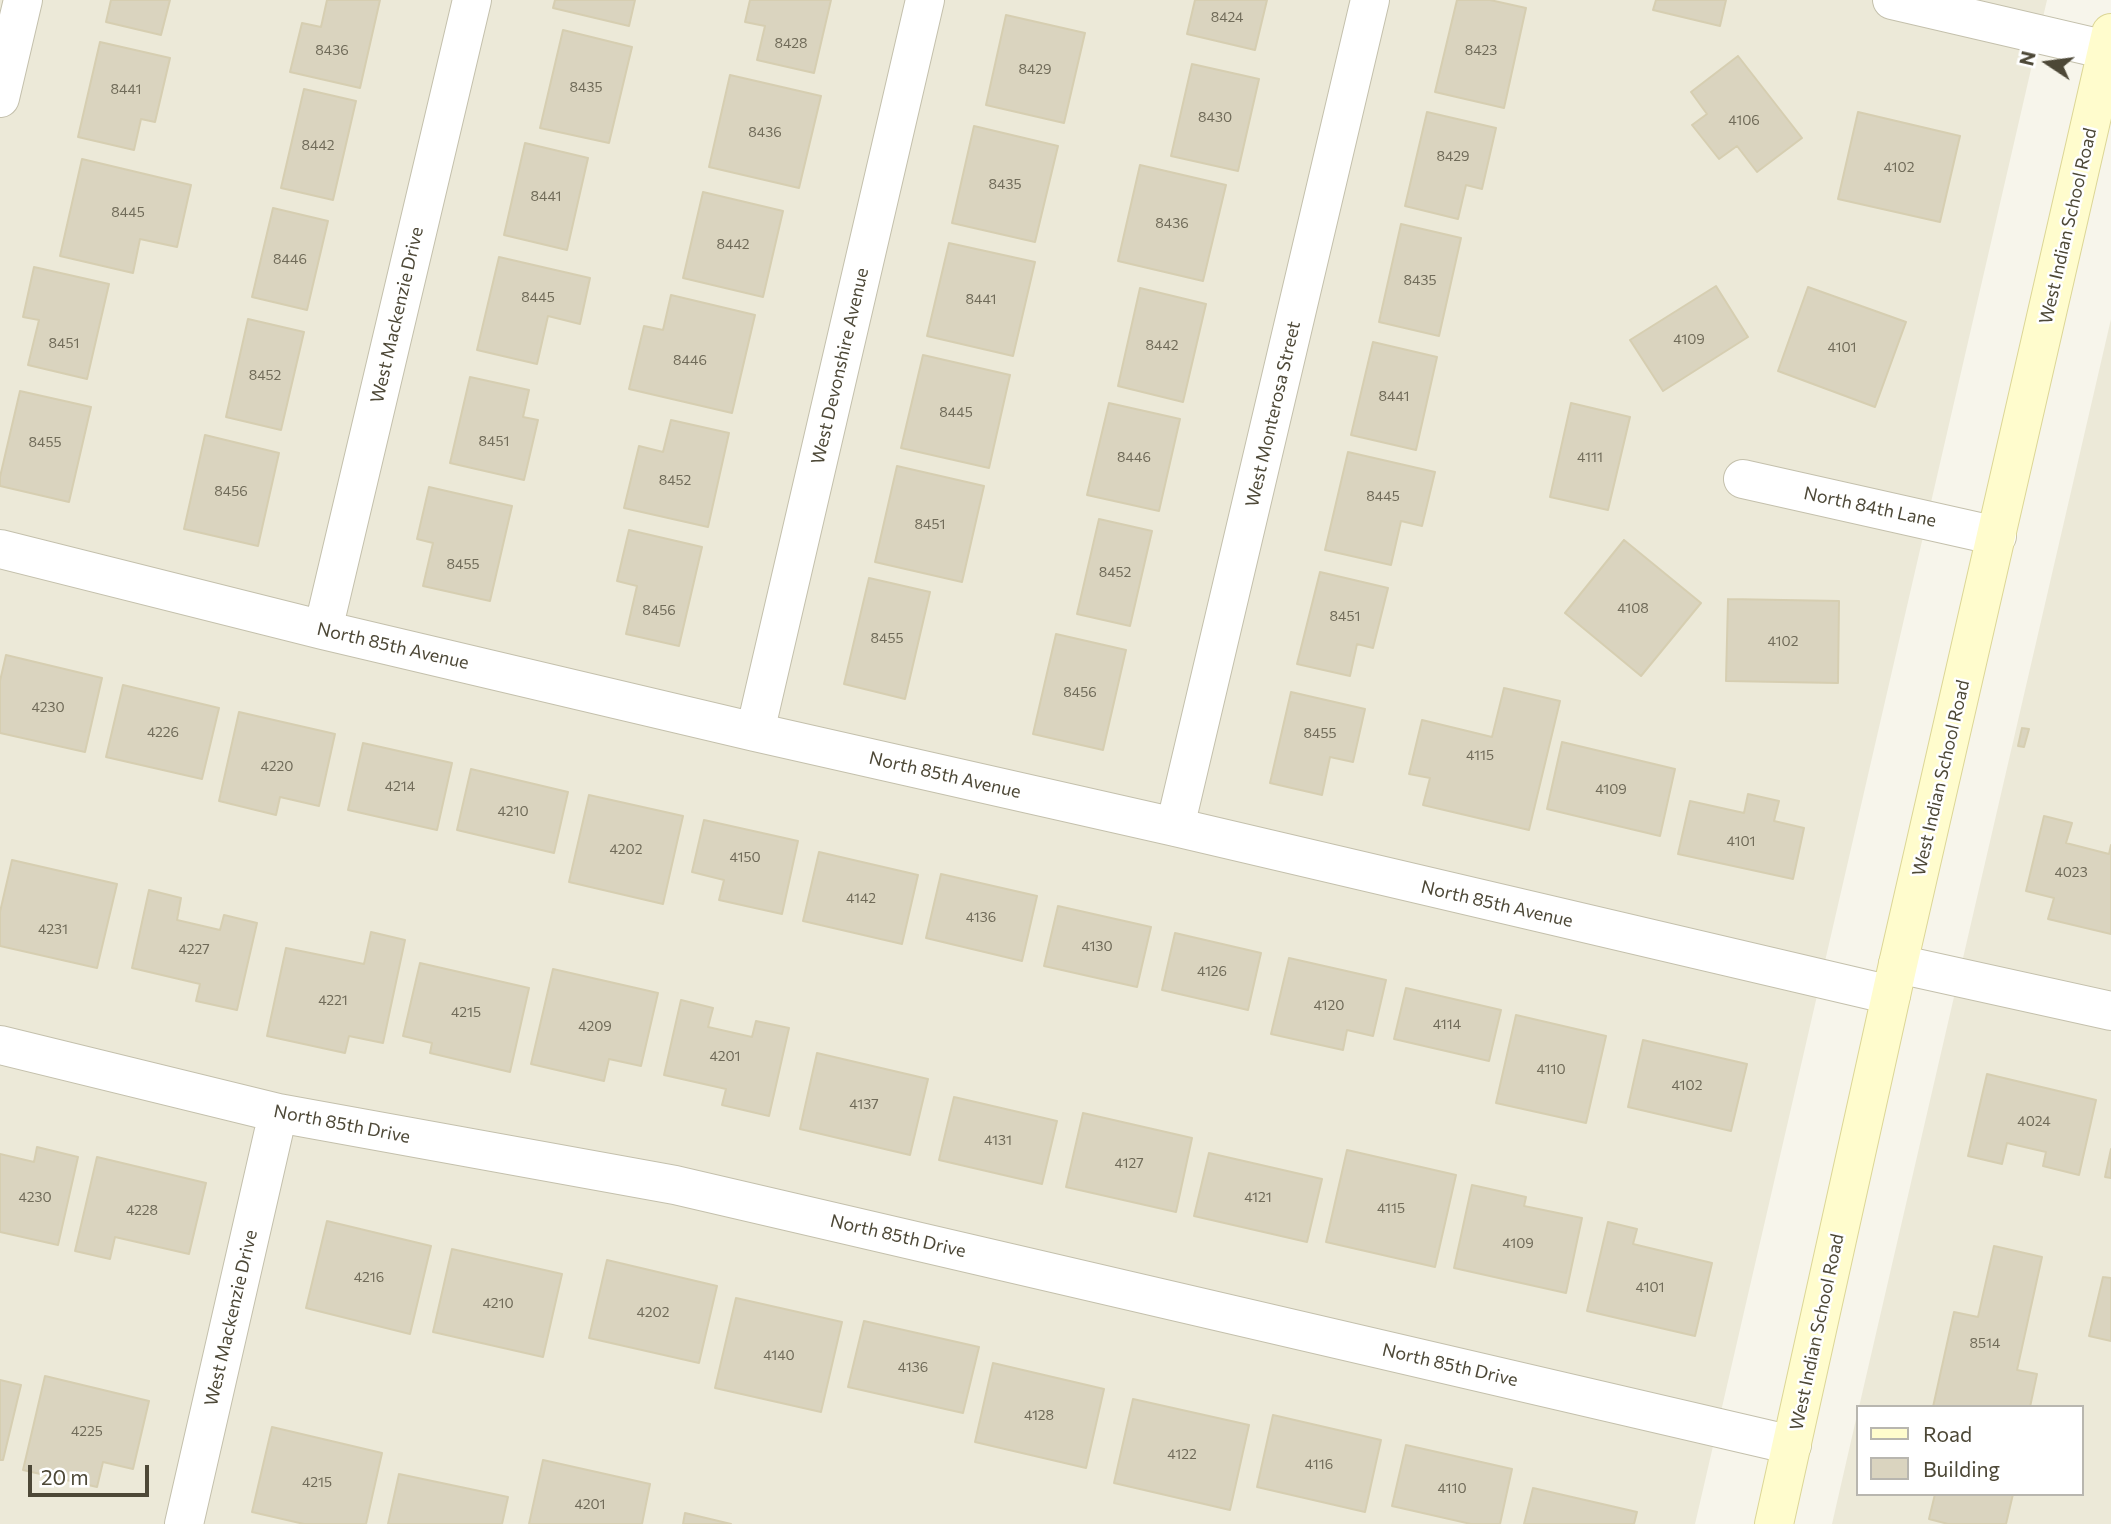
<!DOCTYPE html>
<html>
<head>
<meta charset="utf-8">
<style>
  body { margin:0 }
  #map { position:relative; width:2111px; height:1524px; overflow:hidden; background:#f7f5eb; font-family:Commissioner,sans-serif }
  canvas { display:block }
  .legend { position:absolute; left:1856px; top:1405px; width:228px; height:91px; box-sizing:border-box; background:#fff; border:2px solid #b8b6af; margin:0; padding:9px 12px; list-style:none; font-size:21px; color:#4d4837 }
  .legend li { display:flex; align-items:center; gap:14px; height:35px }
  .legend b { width:35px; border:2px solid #b8b6af }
  .north { position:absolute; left:2013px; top:28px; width:70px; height:70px; -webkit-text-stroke:5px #fff; paint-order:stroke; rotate:283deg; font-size:19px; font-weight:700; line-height:28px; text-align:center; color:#4d4837 }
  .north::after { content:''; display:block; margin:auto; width:24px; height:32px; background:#4d4837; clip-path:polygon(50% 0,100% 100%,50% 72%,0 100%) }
  .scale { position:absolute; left:28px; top:1465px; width:121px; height:32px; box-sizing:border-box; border:4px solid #4d4837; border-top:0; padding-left:9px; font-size:21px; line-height:24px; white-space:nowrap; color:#4d4837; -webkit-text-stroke:5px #fff; paint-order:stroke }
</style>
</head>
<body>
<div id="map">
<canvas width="2111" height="1524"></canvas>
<ul class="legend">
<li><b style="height:9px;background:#fffccd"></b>Road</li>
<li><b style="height:19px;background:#dad4bf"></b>Building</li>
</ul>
<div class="north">N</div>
<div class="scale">20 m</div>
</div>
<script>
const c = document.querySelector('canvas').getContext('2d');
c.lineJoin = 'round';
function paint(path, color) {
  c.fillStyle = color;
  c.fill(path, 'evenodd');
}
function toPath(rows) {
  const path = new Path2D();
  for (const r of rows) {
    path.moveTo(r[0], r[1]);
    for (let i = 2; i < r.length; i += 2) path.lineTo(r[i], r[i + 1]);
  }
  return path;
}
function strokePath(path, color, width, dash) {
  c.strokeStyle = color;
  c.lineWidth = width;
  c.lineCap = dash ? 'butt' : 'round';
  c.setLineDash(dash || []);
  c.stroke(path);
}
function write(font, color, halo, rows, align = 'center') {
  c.font = font + ' Commissioner,sans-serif';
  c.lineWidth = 5;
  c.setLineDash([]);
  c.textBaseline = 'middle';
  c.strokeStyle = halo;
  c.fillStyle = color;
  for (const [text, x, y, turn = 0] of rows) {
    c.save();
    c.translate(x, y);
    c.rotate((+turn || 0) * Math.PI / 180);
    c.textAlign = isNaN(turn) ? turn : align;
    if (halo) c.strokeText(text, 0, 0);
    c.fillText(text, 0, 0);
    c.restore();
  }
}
paint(toPath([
  [0,0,2047,0,1695,1524,0,1524],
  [2111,319,2111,1524,1832,1524,1857,1415,1857,1494,2081,1494,2081,1407,1859,1407]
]), '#ece9d8');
const building = toPath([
  [111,0,170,0,161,35,106,22,111,0],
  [327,0,380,0,360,88,290,72,302,23,321,27,327,0],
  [555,0,635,0,629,26,553,8,555,0],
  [750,0,831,0,814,73,757,60,765,26,745,22,750,0],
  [1195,0,1267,0,1255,50,1187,34,1195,0],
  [1457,0,1490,0,1526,8,1504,108,1435,92,1457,0],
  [1656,0,1726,0,1720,26,1653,10,1656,0],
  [1006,15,1085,33,1064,123,986,105,1006,15],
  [563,30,632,47,609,143,540,128,563,30],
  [100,42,170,58,155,122,141,119,134,150,78,137,100,42],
  [1738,56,1802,138,1757,172,1737,146,1719,159,1692,125,1707,114,1691,92,1738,56],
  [1192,64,1259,79,1238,171,1171,156,1192,64],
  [730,75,821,96,799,188,709,167,730,75],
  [304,89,356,101,333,200,281,188,304,89],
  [1427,112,1496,128,1482,189,1466,185,1458,219,1405,206,1427,112],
  [1858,112,1960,136,1940,222,1838,199,1858,112],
  [974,126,1058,146,1035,242,952,223,974,126],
  [525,143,588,158,567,250,504,235,525,143],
  [82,159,191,185,177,247,140,239,133,273,60,256,82,159],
  [1140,165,1226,185,1203,281,1118,261,1140,165],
  [703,192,783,211,763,297,683,278,703,192],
  [273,208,328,221,307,310,252,297,273,208],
  [1401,224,1461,238,1439,336,1379,322,1401,224],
  [949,243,1035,262,1013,356,927,336,949,243],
  [499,257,590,278,580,324,548,316,537,364,477,350,499,257],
  [34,267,109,284,87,379,28,365,39,320,23,317,34,267],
  [1716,286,1748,337,1663,391,1630,340,1716,286],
  [1808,287,1906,322,1875,407,1778,371,1808,287],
  [1140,288,1206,304,1183,402,1118,386,1140,288],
  [671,295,755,315,732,413,629,389,644,326,663,330,671,295],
  [248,319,304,332,281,430,226,417,248,319],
  [1373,342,1437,357,1416,450,1351,435,1373,342],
  [923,355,1010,375,989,468,901,448,923,355],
  [470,377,529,390,523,417,538,420,524,480,450,463,470,377],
  [20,391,91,407,69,502,0,486,0,477,20,391],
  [1109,403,1180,419,1159,511,1087,495,1109,403],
  [1571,403,1630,417,1608,510,1550,497,1571,403],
  [671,420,729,433,708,527,624,508,639,446,663,452,671,420],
  [205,435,279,453,258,546,184,529,205,435],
  [1348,452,1435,472,1422,526,1401,521,1391,565,1325,550,1348,452],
  [897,466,984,486,962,582,875,562,897,466],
  [429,487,512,506,490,601,423,586,433,543,417,539,429,487],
  [1099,519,1152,531,1130,626,1077,614,1099,519],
  [629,530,702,547,679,646,626,634,637,586,617,581,629,530],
  [1624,540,1701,603,1641,676,1565,613,1624,540],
  [1320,572,1388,588,1373,648,1357,644,1350,676,1297,664,1320,572],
  [869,578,930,592,905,699,844,684,869,578],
  [1728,599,1839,601,1838,683,1726,681,1728,599],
  [1056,634,1126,650,1103,750,1033,734,1056,634],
  [6,655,102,678,85,752,0,733,0,681,6,655],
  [123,685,219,708,202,779,106,757,123,685],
  [1504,688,1560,701,1529,830,1423,805,1430,778,1409,774,1422,720,1492,737,1504,688],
  [1291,692,1365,709,1353,762,1330,757,1322,795,1270,783,1291,692],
  [239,712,335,734,319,806,280,797,276,815,219,801,239,712],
  [2022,728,2029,729,2024,747,2018,746,2022,728],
  [1562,742,1675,769,1660,836,1547,809,1562,742],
  [363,743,452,763,437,830,348,810,363,743],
  [471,769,568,792,554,853,457,830,471,769],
  [1748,794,1779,801,1774,821,1804,828,1793,879,1678,854,1690,801,1744,813,1748,794],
  [589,795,683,816,663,904,569,882,589,795],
  [2044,816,2072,823,2066,843,2109,854,2111,845,2111,934,2048,919,2054,898,2026,891,2044,816],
  [704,820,798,841,782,914,719,900,724,880,692,872,704,820],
  [819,852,918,875,902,944,803,921,819,852],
  [12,860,117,884,97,968,0,946,0,912,12,860],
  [941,874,1037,896,1022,961,926,938,941,874],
  [149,890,181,898,177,920,220,930,224,915,257,923,237,1010,196,1001,200,984,132,968,149,890],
  [1058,906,1151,927,1137,987,1044,966,1058,906],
  [371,932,405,940,383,1043,349,1036,345,1053,267,1036,286,948,364,964,371,932],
  [1175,933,1261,953,1248,1010,1162,990,1175,933],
  [1289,958,1386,980,1373,1036,1347,1030,1343,1050,1271,1034,1289,958],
  [420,963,529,988,510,1072,430,1053,432,1043,403,1036,420,963],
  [553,969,658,993,641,1066,609,1059,604,1081,531,1064,553,969],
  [1406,988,1501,1010,1489,1061,1394,1039,1406,988],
  [681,1000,713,1008,708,1027,752,1037,756,1021,789,1028,769,1116,722,1105,726,1089,664,1075,681,1000],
  [1516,1015,1606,1036,1586,1123,1496,1103,1516,1015],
  [1643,1040,1747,1064,1731,1131,1628,1107,1643,1040],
  [817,1053,928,1079,910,1155,800,1129,817,1053],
  [1987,1074,2096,1100,2079,1175,2043,1166,2046,1152,2007,1143,2002,1164,1968,1156,1987,1074],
  [954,1097,1057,1121,1042,1184,939,1160,954,1097],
  [1083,1113,1192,1138,1176,1212,1066,1187,1083,1113],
  [37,1147,78,1157,58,1245,0,1232,0,1154,34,1162,37,1147],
  [2111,1149,2111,1178,2105,1177,2111,1149],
  [1347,1150,1456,1175,1435,1267,1326,1242,1347,1150],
  [1209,1153,1322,1179,1307,1242,1194,1216,1209,1153],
  [97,1157,206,1183,189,1254,115,1237,110,1259,75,1251,97,1157],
  [1472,1185,1526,1197,1524,1206,1582,1218,1566,1293,1454,1268,1472,1185],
  [327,1221,431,1246,410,1334,306,1308,327,1221],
  [1608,1222,1637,1229,1633,1244,1712,1263,1695,1336,1587,1311,1608,1222],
  [1994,1246,2042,1257,2017,1370,2037,1374,2030,1407,1933,1407,1954,1312,1978,1317,1994,1246],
  [452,1249,562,1274,543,1357,433,1332,452,1249],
  [607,1260,717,1286,699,1363,589,1338,607,1260],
  [2103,1277,2111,1278,2111,1341,2089,1336,2103,1277],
  [736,1298,842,1322,821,1412,715,1388,736,1298],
  [864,1321,979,1347,963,1413,848,1387,864,1321],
  [993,1363,1104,1389,1086,1468,975,1442,993,1363],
  [45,1376,149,1401,133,1469,103,1462,97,1487,23,1470,45,1376],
  [0,1380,21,1385,3,1460,0,1460,0,1380],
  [1133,1399,1249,1425,1230,1510,1114,1483,1133,1399],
  [1273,1415,1381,1440,1365,1512,1257,1487,1273,1415],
  [272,1427,382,1453,366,1524,304,1524,252,1512,272,1427],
  [1406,1445,1512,1469,1500,1524,1471,1524,1392,1506,1406,1445],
  [543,1460,650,1484,642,1524,529,1524,543,1460],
  [399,1474,508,1497,502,1524,388,1524,399,1474],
  [1533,1488,1637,1512,1634,1524,1524,1524,1533,1488],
  [1935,1494,2013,1494,2006,1524,1948,1524,1929,1519,1935,1494],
  [685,1513,731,1524,683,1524,685,1513]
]);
paint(building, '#dad4bf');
strokePath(building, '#d6ceb1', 2);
const minor = toPath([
  [1892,0,2107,50],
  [0,98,23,0],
  [1743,479,1997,536],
  [0,549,323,630,755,732,1175,827,1891,995],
  [323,630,472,0],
  [755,732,925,0],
  [1175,827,1370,0],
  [1898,964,2111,1011],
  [0,1045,278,1113,675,1185,1792,1445],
  [184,1524,278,1113]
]);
const secondary = toPath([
  [1774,1524,1898,964,2111,33]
]);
strokePath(minor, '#c4c0ac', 40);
strokePath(secondary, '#dcd696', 40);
strokePath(minor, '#fff', 38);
strokePath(secondary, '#fffccd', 38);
write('14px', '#706b59', null, [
  ["8424",1227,17],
  ["8428",791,43],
  ["8436",332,50],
  ["8423",1481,50],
  ["8429",1035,69],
  ["8435",586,87],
  ["8441",126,89],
  ["8430",1215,117],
  ["4106",1744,120],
  ["8436",765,132],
  ["8442",318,145],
  ["8429",1453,156],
  ["4102",1899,167],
  ["8435",1005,184],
  ["8441",546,196],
  ["8445",128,212],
  ["8436",1172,223],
  ["8442",733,244],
  ["8446",290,259],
  ["8435",1420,280],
  ["8445",538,297],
  ["8441",981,299],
  ["4109",1689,339],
  ["8451",64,343],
  ["8442",1162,345],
  ["4101",1842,347],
  ["8446",690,360],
  ["8452",265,375],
  ["8441",1394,396],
  ["8445",956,412],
  ["8451",494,441],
  ["8455",45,442],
  ["8446",1134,457],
  ["4111",1590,457],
  ["8452",675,480],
  ["8456",231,491],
  ["8445",1383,496],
  ["8451",930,524],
  ["8455",463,564],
  ["8452",1115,572],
  ["4108",1633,608],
  ["8456",659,610],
  ["8451",1345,616],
  ["8455",887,638],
  ["4102",1783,641],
  ["8456",1080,692],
  ["4230",48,707],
  ["4226",163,732],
  ["8455",1320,733],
  ["4115",1480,755],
  ["4220",277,766],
  ["4214",400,786],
  ["4109",1611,789],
  ["4210",513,811],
  ["4101",1741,841],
  ["4202",626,849],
  ["4150",745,857],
  ["4023",2071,872],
  ["4142",861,898],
  ["4136",981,917],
  ["4231",53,929],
  ["4130",1097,946],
  ["4227",194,949],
  ["4126",1212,971],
  ["4221",333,1000],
  ["4120",1329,1005],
  ["4215",466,1012],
  ["4114",1447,1024],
  ["4209",595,1026],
  ["4201",725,1056],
  ["4110",1551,1069],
  ["4102",1687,1085],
  ["4137",864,1104],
  ["4024",2034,1121],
  ["4131",998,1140],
  ["4127",1129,1163],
  ["4230",35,1197],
  ["4121",1258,1197],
  ["4115",1391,1208],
  ["4228",142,1210],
  ["4109",1518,1243],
  ["4216",369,1277],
  ["4101",1650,1287],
  ["4210",498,1303],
  ["4202",653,1312],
  ["8514",1985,1343],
  ["4140",779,1355],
  ["4136",913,1367],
  ["4128",1039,1415],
  ["4225",87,1431],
  ["4122",1182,1454],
  ["4116",1319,1464],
  ["4215",317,1482],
  ["4110",1452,1488],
  ["4201",590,1504]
]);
write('18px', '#4d4837', '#fff', [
  ["West Indian School Road",2068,226,-77],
  ["West Mackenzie Drive",397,315,-77],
  ["West Devonshire Avenue",840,366,-77],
  ["West Monterosa Street",1273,414,-77],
  ["North 84th Lane",1870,507,12],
  ["North 85th Avenue",393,646,13],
  ["North 85th Avenue",945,775,13],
  ["West Indian School Road",1941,778,-77],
  ["North 85th Avenue",1497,904,13],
  ["North 85th Drive",342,1124,11],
  ["North 85th Drive",898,1236,13],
  ["West Mackenzie Drive",231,1318,-77],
  ["West Indian School Road",1817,1332,-78],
  ["North 85th Drive",1450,1365,13]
]);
</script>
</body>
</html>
